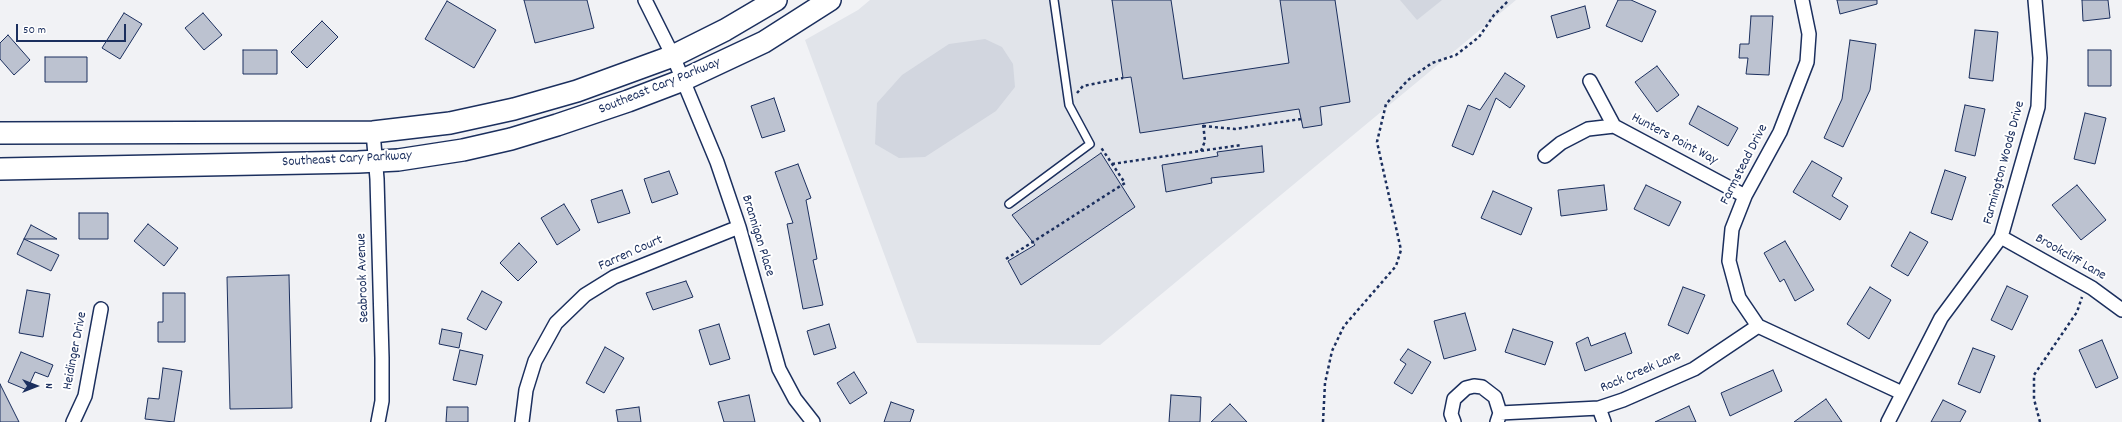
<!DOCTYPE html>
<html>
<head>
<meta charset="utf-8">
<style>
  body { margin:0 }
  #map { position:relative; width:2122px; height:422px; overflow:hidden; background:#f1f2f5; font-family:Dekko,sans-serif }
  canvas { display:block }
  .north { position:absolute; left:16px; top:366px; width:40px; height:40px; -webkit-text-stroke:3px #fff; paint-order:stroke; rotate:90deg; font-size:11px; font-weight:700; line-height:16px; text-align:center; color:#1b2f5e }
  .north::after { content:''; display:block; margin:auto; width:14px; height:18px; background:#1b2f5e; clip-path:polygon(50% 0,100% 100%,50% 72%,0 100%) }
  .scale { position:absolute; left:16px; top:24px; width:110px; height:18px; box-sizing:border-box; border:2px solid #1b2f5e; border-top:0; padding-left:5px; font-size:12px; line-height:14px; white-space:nowrap; color:#1b2f5e; -webkit-text-stroke:3px #fff; paint-order:stroke }
</style>
</head>
<body>
<div id="map">
<canvas width="2122" height="422"></canvas>
<div class="north">N</div>
<div class="scale">50 m</div>
</div>
<script>
const c = document.querySelector('canvas').getContext('2d');
c.lineJoin = 'round';
function paint(path, color) {
  c.fillStyle = color;
  c.fill(path, 'evenodd');
}
function toPath(rows) {
  const path = new Path2D();
  for (const r of rows) {
    path.moveTo(r[0], r[1]);
    for (let i = 2; i < r.length; i += 2) path.lineTo(r[i], r[i + 1]);
  }
  return path;
}
function strokePath(path, color, width, dash) {
  c.strokeStyle = color;
  c.lineWidth = width;
  c.lineCap = dash ? 'butt' : 'round';
  c.setLineDash(dash || []);
  c.stroke(path);
}
function write(font, color, halo, rows, align = 'center') {
  c.font = font + ' Dekko,sans-serif';
  c.lineWidth = 4;
  c.setLineDash([]);
  c.textBaseline = 'middle';
  c.strokeStyle = halo;
  c.fillStyle = color;
  for (const [text, x, y, turn = 0] of rows) {
    c.save();
    c.translate(x, y);
    c.rotate((+turn || 0) * Math.PI / 180);
    c.textAlign = isNaN(turn) ? turn : align;
    if (halo) c.strokeText(text, 0, 0);
    c.fillText(text, 0, 0);
    c.restore();
  }
}
paint(toPath([
  [870,0,1516,0,1100,345,917,343,805,40,858,10]
]), '#e1e4ea');
paint(toPath([
  [1400,0,1442,0,1417,20],
  [985,39,1002,47,1013,64,1015,87,996,111,925,157,899,158,875,144,877,103,902,75,949,44]
]), '#d2d6df');
const building = toPath([
  [524,0,587,0,594,28,535,43,524,0],
  [1112,0,1171,0,1183,79,1289,63,1280,0,1335,0,1350,102,1320,107,1322,125,1303,128,1299,109,1140,133,1131,77,1123,78,1112,0],
  [1618,0,1631,0,1656,11,1642,42,1606,26,1618,0],
  [1837,0,1877,0,1877,4,1840,14,1837,0],
  [2082,0,2108,0,2110,18,2083,21,2082,0],
  [447,1,496,30,474,68,425,39,447,1],
  [1585,6,1590,28,1557,38,1551,16,1585,6],
  [124,13,142,24,120,59,102,48,124,13],
  [203,13,222,35,204,50,185,28,203,13],
  [1751,16,1773,16,1769,75,1746,74,1748,58,1739,58,1740,44,1749,44,1751,16],
  [322,21,338,37,307,68,291,52,322,21],
  [1975,30,1998,32,1993,81,1969,78,1975,30],
  [8,35,30,60,14,75,0,59,0,43,8,35],
  [1850,40,1876,44,1870,90,1843,147,1824,138,1842,99,1850,40],
  [243,50,277,50,277,74,243,74,243,50],
  [2088,50,2111,50,2111,86,2088,86,2088,50],
  [45,57,87,57,87,82,45,82,45,57],
  [1657,66,1679,95,1657,112,1635,82,1657,66],
  [1505,73,1525,86,1510,108,1496,98,1473,155,1452,146,1468,105,1480,110,1505,73],
  [774,98,785,131,762,138,751,106,774,98],
  [1965,105,1985,109,1975,156,1955,151,1965,105],
  [1698,106,1738,128,1728,146,1689,124,1698,106],
  [2085,113,2106,118,2095,164,2074,159,2085,113],
  [1262,146,1264,172,1211,178,1212,183,1166,192,1162,165,1218,156,1217,152,1262,146],
  [1101,153,1135,207,1021,285,1008,261,1035,245,1012,215,1101,153],
  [1812,161,1842,178,1832,196,1848,206,1840,220,1793,192,1812,161],
  [798,164,811,198,806,200,817,259,813,260,823,305,803,309,787,224,793,223,775,172,798,164],
  [1945,170,1966,177,1952,220,1931,213,1945,170],
  [669,171,678,194,652,203,644,179,669,171],
  [1604,185,1607,210,1561,216,1558,190,1604,185],
  [1646,185,1681,202,1669,226,1634,209,1646,185],
  [2077,185,2106,220,2081,240,2052,205,2077,185],
  [622,190,630,213,598,223,591,200,622,190],
  [1493,191,1532,208,1521,235,1481,218,1493,191],
  [564,204,580,230,557,245,541,218,564,204],
  [79,213,108,213,108,239,79,239,79,213],
  [148,224,178,248,164,266,134,241,148,224],
  [31,225,57,239,24,239,31,225],
  [1910,232,1928,242,1908,276,1891,266,1910,232],
  [24,239,59,255,51,271,17,254,24,239],
  [1785,241,1814,290,1795,301,1784,279,1780,282,1764,253,1785,241],
  [519,243,537,262,518,281,500,263,519,243],
  [289,275,292,408,230,409,227,277,289,275],
  [686,281,693,297,653,310,646,293,686,281],
  [2007,286,2028,296,2012,330,1991,320,2007,286],
  [1683,287,1705,295,1688,334,1668,325,1683,287],
  [1870,287,1891,300,1869,339,1847,324,1870,287],
  [27,290,50,294,43,337,19,333,27,290],
  [482,291,502,302,486,330,467,319,482,291],
  [163,293,185,293,185,342,158,342,158,322,163,322,163,293],
  [1465,313,1476,350,1444,359,1434,321,1465,313],
  [719,324,730,359,710,365,699,330,719,324],
  [829,324,836,348,814,355,807,331,829,324],
  [442,329,462,333,459,348,439,344,442,329],
  [1513,329,1553,342,1545,365,1505,352,1513,329],
  [1625,333,1632,353,1585,371,1576,343,1588,337,1591,346,1625,333],
  [2102,340,2118,378,2096,388,2079,350,2102,340],
  [605,347,624,358,604,393,586,383,605,347],
  [1973,348,1995,356,1980,393,1958,384,1973,348],
  [1408,349,1431,362,1412,394,1394,383,1406,364,1400,360,1408,349],
  [460,350,483,355,476,385,453,380,460,350],
  [21,352,53,365,48,377,35,372,27,390,8,382,21,352],
  [163,368,182,371,174,422,145,419,148,398,159,399,163,368],
  [1773,370,1782,391,1730,416,1721,393,1773,370],
  [854,372,867,393,850,404,837,383,854,372],
  [0,384,19,422,0,422,0,384],
  [749,395,755,422,724,422,718,402,749,395],
  [1171,395,1201,397,1200,422,1169,422,1171,395],
  [1826,399,1842,422,1794,422,1826,399],
  [1943,400,1966,411,1960,422,1931,422,1943,400],
  [891,402,914,410,910,422,884,422,891,402],
  [1230,404,1247,422,1211,422,1230,404],
  [1689,406,1696,422,1655,422,1689,406],
  [447,407,468,407,468,422,446,422,447,407],
  [639,407,641,422,618,422,616,410,639,407]
]);
paint(building, '#bcc2d0');
strokePath(building, '#1b2f5e', 1);
const lane = toPath([
  [1009,204,1090,144,1069,105,1054,0]
]);
const street = toPath([
  [645,0,673,56,717,162,739,227,779,369,795,399,813,422],
  [1802,0,1809,34,1807,62,1780,132,1745,196,1732,229,1729,261,1739,298,1758,326,1902,393],
  [1590,81,1614,126],
  [373,132,377,179,382,358,382,401,378,422],
  [1545,156,1561,143,1588,129,1614,126,1745,196],
  [2001,237,2092,288,2122,310],
  [1599,408,1604,422],
  [1500,413,1599,408,1623,400,1694,369,1758,326],
  [73,422,85,396,101,309],
  [522,422,526,390,535,361,556,323,585,295,614,277,739,227],
  [1454,422,1451,414,1454,399,1466,388,1474,386,1482,387,1495,397,1500,413,1497,422],
  [1888,422,1941,318,2001,237,2038,107,2040,58,2035,0]
]);
const primary = toPath([
  [0,133,373,132,450,123,514,109,577,91,673,56,725,30,776,0],
  [0,169,358,162,398,160,463,150,511,139,557,125,628,101,683,80,764,42,830,0]
]);
strokePath(lane, '#1b2f5e', 10);
strokePath(street, '#1b2f5e', 16);
strokePath(primary, '#1b2f5e', 24);
strokePath(toPath([
  [1077,93,1083,86,1123,78],
  [1203,126,1235,129,1301,119],
  [1201,151,1205,141,1203,123],
  [1112,164,1241,145],
  [1006,259,1125,183,1100,146],
  [1323,422,1325,383,1332,351,1344,326,1396,266,1401,250,1377,142,1386,104,1408,80,1432,63,1456,55,1479,37,1494,15,1509,0],
  [2040,422,2034,399,2034,375,2077,312,2082,297]
]), '#1b2f5e', 2.5, [3, 3]);
strokePath(lane, '#fff', 7);
strokePath(street, '#fff', 13);
strokePath(primary, '#fff', 21);
write('14px', '#1b2f5e', '#fff', [
  ["Southeast Cary Parkway",660,87,-22],
  ["Hunters Point Way",1674,140,28],
  ["Southeast Cary Parkway",347,160,-3],
  ["Farmington Woods Drive",2005,163,-75],
  ["Farmstead Drive",1745,165,-63],
  ["Brannigan Place",757,236,73],
  ["Farren Court",631,254,-24],
  ["Brookcliff Lane",2070,258,30],
  ["Seabrook Avenue",364,278,-92],
  ["Heidinger Drive",76,351,-79],
  ["Rock Creek Lane",1641,373,-23]
]);
</script>
</body>
</html>
